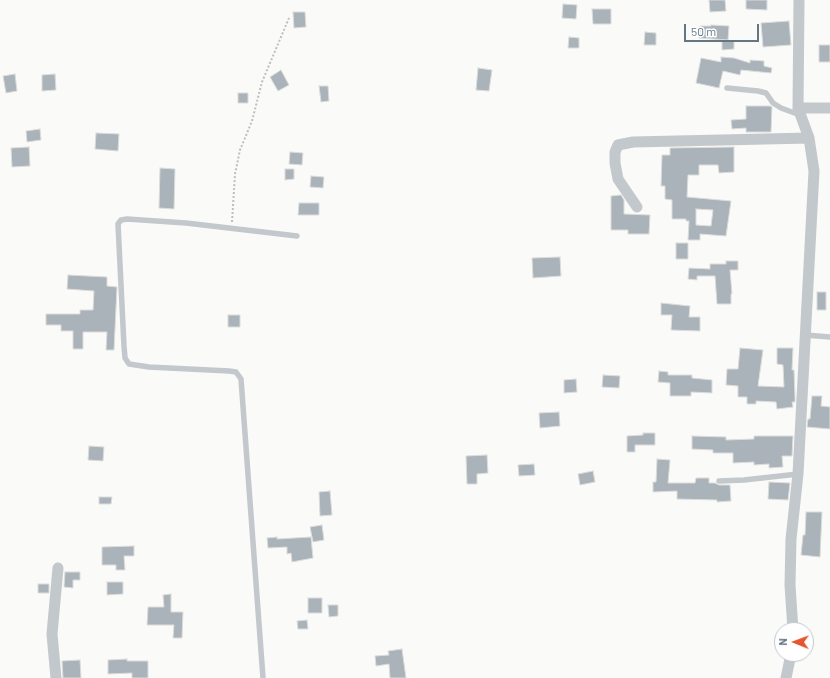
<!DOCTYPE html>
<html>
<head>
<meta charset="utf-8">
<style>
  body { margin:0 }
  #map { position:relative; width:830px; height:678px; overflow:hidden; background:#fafaf8; font-family:Barlow,sans-serif }
  canvas { display:block }
  .north { position:absolute; left:774px; top:622px; width:40px; height:40px; box-sizing:border-box; background:#fff; border:1px solid #c1c8cd; border-radius:50%; rotate:271deg; font-size:11px; font-weight:700; line-height:16px; text-align:center; color:#657683 }
  .north::after { content:''; display:block; margin:auto; width:14px; height:18px; background:#e4572e; clip-path:polygon(50% 0,100% 100%,50% 72%,0 100%) }
  .scale { position:absolute; left:684px; top:24px; width:75px; height:18px; box-sizing:border-box; border:2px solid #657683; border-top:0; padding-left:5px; font-size:12px; line-height:14px; white-space:nowrap; color:#657683; -webkit-text-stroke:3px #fff; paint-order:stroke }
</style>
</head>
<body>
<div id="map">
<canvas width="830" height="678"></canvas>
<div class="north">N</div>
<div class="scale">50 m</div>
</div>
<script>
const c = document.querySelector('canvas').getContext('2d');
c.lineJoin = 'round';
function paint(path, color) {
  c.fillStyle = color;
  c.fill(path, 'evenodd');
}
function toPath(rows) {
  const path = new Path2D();
  for (const r of rows) {
    path.moveTo(r[0], r[1]);
    for (let i = 2; i < r.length; i += 2) path.lineTo(r[i], r[i + 1]);
  }
  return path;
}
function strokePath(path, color, width, dash) {
  c.strokeStyle = color;
  c.lineWidth = width;
  c.lineCap = dash ? 'butt' : 'round';
  c.setLineDash(dash || []);
  c.stroke(path);
}
const building = toPath([
  [709,0,725,0,726,11,710,12,709,0],
  [746,0,767,0,767,10,746,9,746,0],
  [563,4,577,5,576,19,562,18,563,4],
  [592,9,611,9,611,24,593,24,592,9],
  [293,12,305,12,306,27,294,28,293,12],
  [789,21,791,45,763,47,761,23,789,21],
  [711,25,729,26,728,40,699,38,700,26,711,26,711,25],
  [645,32,656,33,656,45,644,45,645,32],
  [569,37,579,38,579,48,568,48,569,37],
  [722,40,734,41,734,49,722,50,722,40],
  [819,45,830,45,830,62,819,62,819,45],
  [721,57,734,58,750,63,750,60,764,61,764,66,772,68,771,73,741,70,740,75,723,71,719,88,696,83,701,58,721,62,721,57],
  [478,68,492,70,489,91,476,90,478,68],
  [281,70,289,85,278,91,270,77,281,70],
  [15,74,17,91,6,93,3,76,15,74],
  [55,74,56,90,42,91,42,75,55,74],
  [319,86,328,86,329,101,321,102,319,86],
  [238,93,248,93,248,103,238,103,238,93],
  [746,106,770,106,772,107,771,132,746,132,746,128,732,129,731,120,746,119,746,106],
  [40,129,41,140,27,142,26,131,40,129],
  [96,133,119,134,118,151,95,149,96,133],
  [29,147,30,166,12,167,11,148,29,147],
  [734,147,734,172,719,173,718,165,699,165,699,175,688,175,687,197,731,201,726,236,700,234,700,240,688,240,689,221,686,221,686,219,672,219,672,200,665,199,665,186,661,186,662,155,670,155,670,148,734,147],
  [696,209,713,210,711,226,696,225,696,209],
  [290,152,303,153,302,165,289,164,290,152],
  [160,168,175,169,174,209,159,208,160,168],
  [285,169,294,169,294,179,285,180,285,169],
  [311,176,324,177,323,188,310,187,311,176],
  [621,195,624,200,624,214,650,215,649,234,628,234,628,230,611,230,611,196,621,195],
  [299,203,319,203,319,215,298,215,299,203],
  [676,243,688,243,688,259,676,259,676,243],
  [560,257,561,276,533,278,532,258,560,257],
  [726,261,738,261,738,270,730,270,732,294,731,294,731,304,717,304,715,276,697,276,697,280,688,279,689,268,710,269,710,264,726,264,726,261],
  [68,275,107,277,107,286,117,287,114,350,106,350,107,332,83,332,83,349,73,349,73,331,61,331,61,325,46,325,46,314,80,314,80,310,93,310,94,291,67,289,68,275],
  [817,292,826,292,826,310,817,310,817,292],
  [661,303,690,306,689,317,700,317,700,331,671,330,672,315,661,315,661,303],
  [228,315,240,315,240,327,228,327,228,315],
  [740,348,763,350,758,386,784,387,783,365,777,364,777,348,793,348,792,370,794,370,795,397,795,402,792,402,793,407,777,409,776,402,756,401,756,404,747,404,747,397,738,397,738,386,726,385,727,369,738,369,740,348],
  [659,371,668,372,668,375,692,375,692,378,712,380,712,393,691,392,691,396,670,396,670,383,658,382,659,371],
  [603,375,620,376,619,388,602,387,603,375],
  [576,379,577,392,564,393,564,380,576,379],
  [812,396,822,396,821,406,830,407,830,429,807,427,808,419,810,419,812,396],
  [559,412,560,426,540,428,539,413,559,412],
  [643,433,655,433,655,445,635,445,635,452,627,452,627,436,643,435,643,433],
  [692,436,726,437,726,440,754,439,754,436,793,436,792,456,782,456,783,467,769,468,769,464,754,465,754,462,733,463,733,453,713,453,713,450,692,449,692,436],
  [89,446,104,447,103,461,88,460,89,446],
  [487,455,488,473,477,474,477,484,467,484,466,456,487,455],
  [657,459,670,460,668,483,695,483,696,478,709,478,709,483,715,483,719,485,730,485,731,501,717,502,717,500,677,499,677,491,653,492,653,482,656,482,657,459],
  [534,464,535,475,519,476,518,465,534,464],
  [593,471,595,482,580,485,578,474,593,471],
  [769,482,790,483,788,500,768,499,769,482],
  [330,491,332,515,320,516,319,492,330,491],
  [99,497,112,497,111,504,99,504,99,497],
  [806,512,822,512,820,557,801,555,803,535,805,535,806,512],
  [322,525,324,540,313,542,310,527,322,525],
  [277,537,277,539,311,537,313,558,292,562,291,553,287,554,287,547,268,548,267,538,277,537],
  [134,546,134,556,124,556,125,570,116,570,116,565,102,565,102,547,134,546],
  [65,572,80,572,80,580,73,580,73,588,64,587,65,572],
  [107,582,123,582,123,594,107,595,107,582],
  [38,584,49,584,49,593,38,593,38,584],
  [171,594,171,612,183,612,182,638,173,638,174,625,147,625,148,607,164,607,163,595,171,594],
  [308,598,322,598,322,613,308,613,308,598],
  [328,605,338,605,338,616,329,617,328,605],
  [307,620,308,629,298,629,297,621,307,620],
  [402,649,406,678,390,678,389,664,376,666,375,656,389,655,388,651,402,649],
  [127,659,127,661,148,661,148,678,132,678,132,673,108,674,108,660,127,659],
  [80,660,81,678,63,678,62,661,80,660]
]);
paint(building, '#aab3b9');
strokePath(building, '#dcdcda', 1);
strokePath(toPath([
  [232,222,235,174,240,150,252,121,262,82,289,18]
]), '#bbbfc2', 2, [2, 2]);
strokePath(toPath([
  [727,88,758,91,766,93,773,103,781,108,800,115],
  [805,335,830,337],
  [719,481,744,480,798,474],
  [263,678,241,379,236,372,229,371,149,367,129,364,125,358,124,346,118,224,121,220,127,219,186,223,297,236]
]), '#c3c8cc', 5.5);
strokePath(toPath([
  [798,108,830,108],
  [637,207,618,179,615,163,615,152,618,145,633,142,809,138],
  [793,630,790,585,791,539,798,474,814,171,809,138,798,108,799,0],
  [56,678,52,634,58,568],
  [786,678,791,654]
]), '#c3c8cc', 11);
</script>
</body>
</html>
